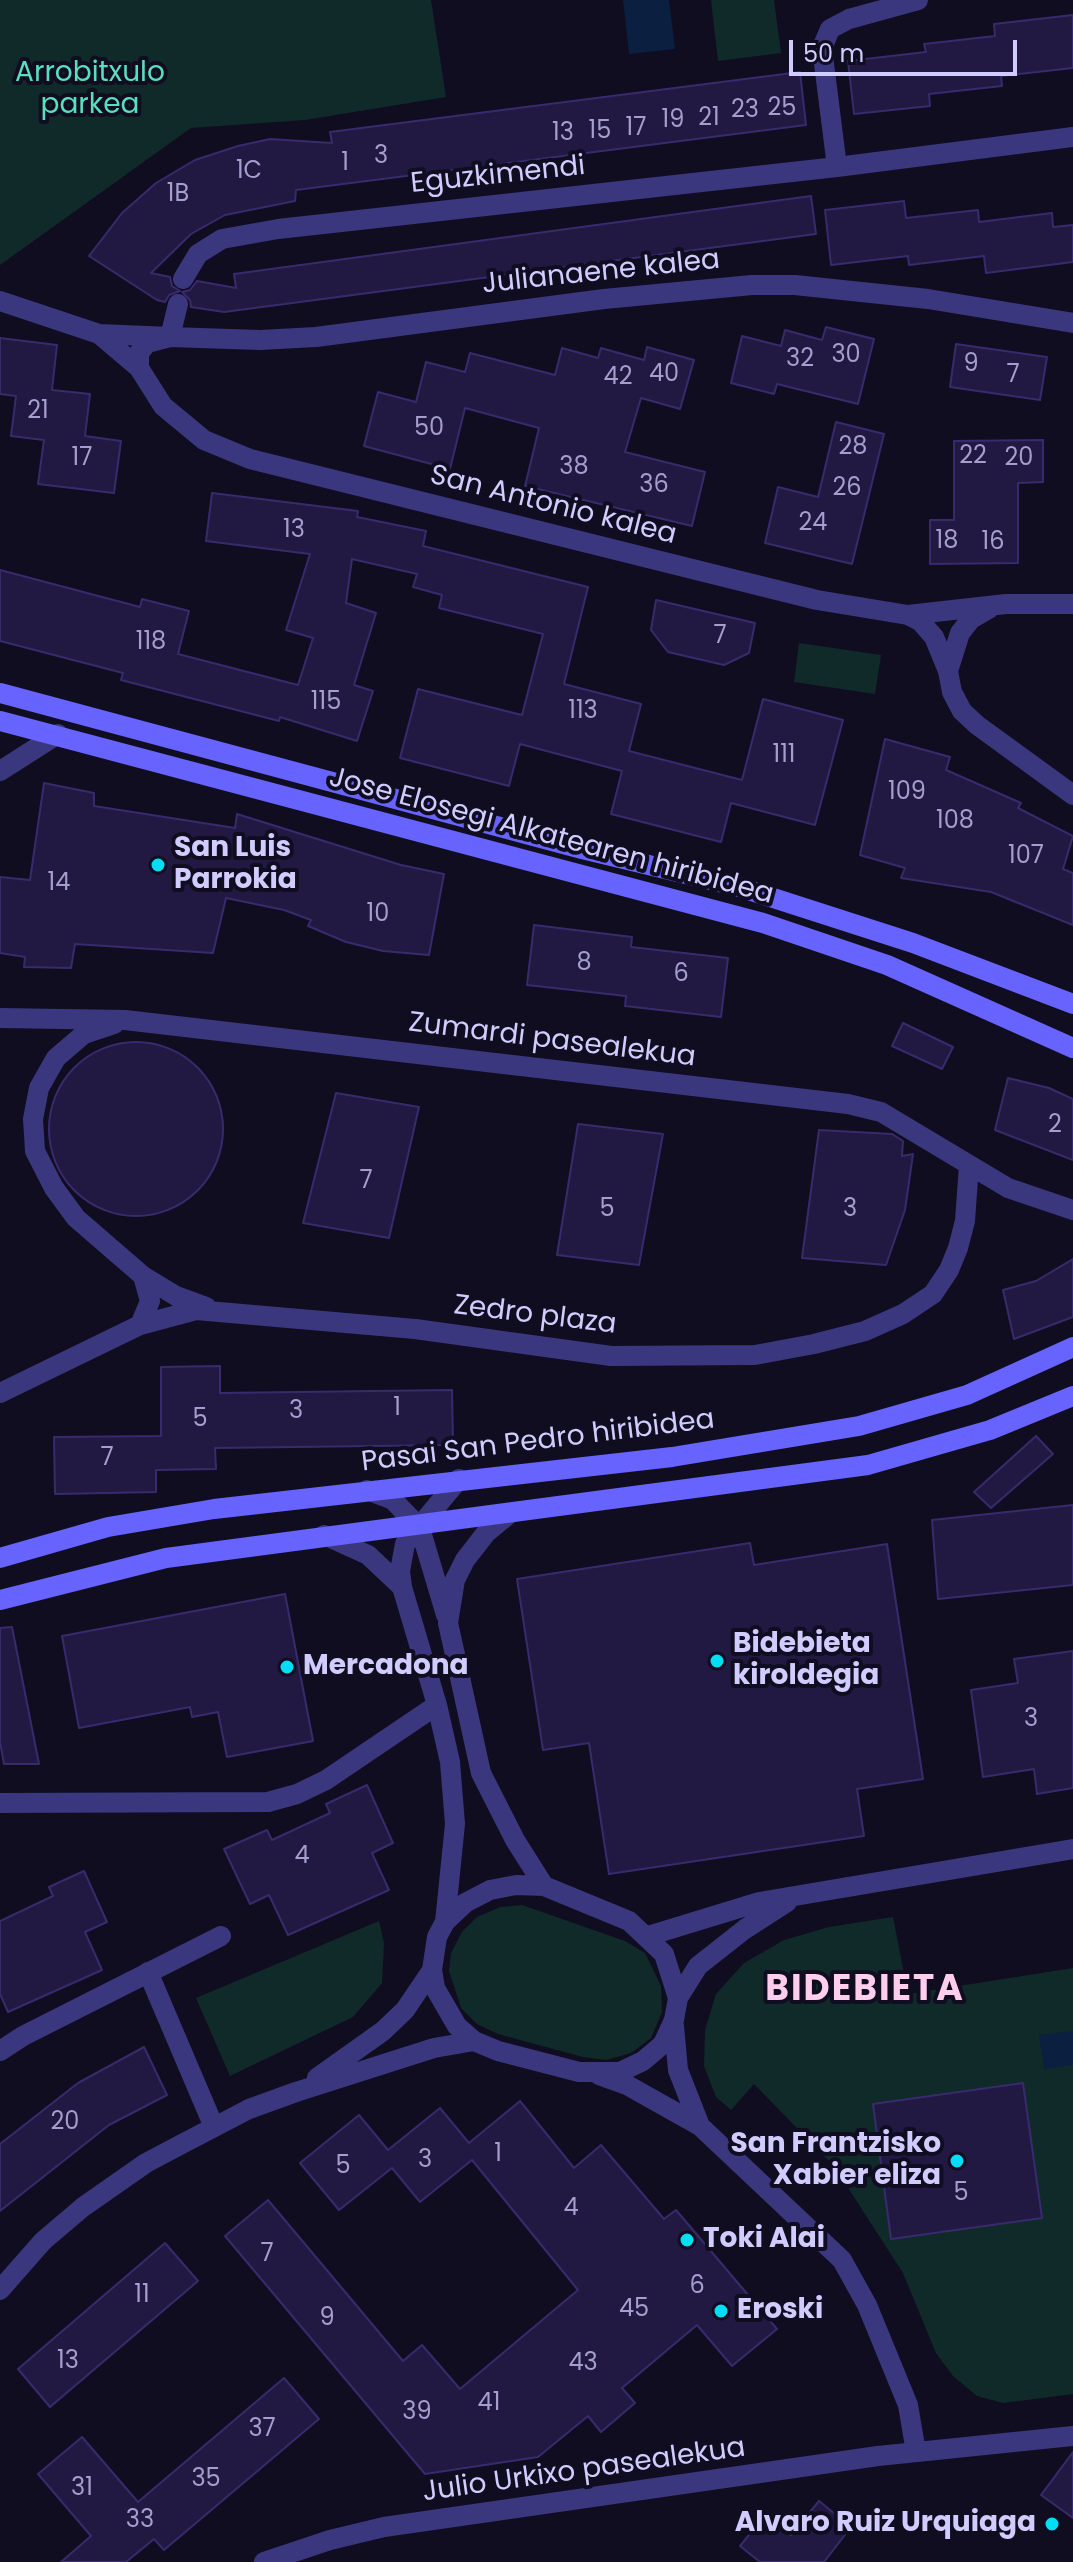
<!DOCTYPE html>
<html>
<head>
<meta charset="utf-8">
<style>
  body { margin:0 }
  #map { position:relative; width:1073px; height:2562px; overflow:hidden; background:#100d20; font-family:Poppins,sans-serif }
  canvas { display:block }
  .scale { position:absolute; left:789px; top:40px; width:228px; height:36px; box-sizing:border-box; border:4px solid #d1ccff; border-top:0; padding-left:10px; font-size:24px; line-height:28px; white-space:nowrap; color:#d1ccff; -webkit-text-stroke:6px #100d20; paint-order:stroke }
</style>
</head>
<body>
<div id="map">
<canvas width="1073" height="2562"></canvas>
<div class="scale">50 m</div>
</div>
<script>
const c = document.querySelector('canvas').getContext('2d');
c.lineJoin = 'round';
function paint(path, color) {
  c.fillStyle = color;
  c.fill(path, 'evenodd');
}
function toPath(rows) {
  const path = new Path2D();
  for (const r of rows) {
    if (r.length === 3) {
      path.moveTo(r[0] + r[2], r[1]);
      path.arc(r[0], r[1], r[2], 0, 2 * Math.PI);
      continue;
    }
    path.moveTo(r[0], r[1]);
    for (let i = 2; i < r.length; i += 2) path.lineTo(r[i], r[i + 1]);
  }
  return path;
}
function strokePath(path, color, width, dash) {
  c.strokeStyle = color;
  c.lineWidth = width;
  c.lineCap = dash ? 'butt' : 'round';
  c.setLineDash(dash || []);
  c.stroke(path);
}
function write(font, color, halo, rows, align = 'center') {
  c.font = font + ' Poppins,sans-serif';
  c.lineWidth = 8;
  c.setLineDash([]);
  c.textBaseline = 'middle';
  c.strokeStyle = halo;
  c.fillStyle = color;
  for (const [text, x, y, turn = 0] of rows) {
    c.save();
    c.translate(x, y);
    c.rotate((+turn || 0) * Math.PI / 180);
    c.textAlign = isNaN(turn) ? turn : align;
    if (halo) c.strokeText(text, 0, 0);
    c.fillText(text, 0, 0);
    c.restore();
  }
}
paint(toPath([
  [0,0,431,0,446,97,305,120,191,128,0,265],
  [711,0,774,0,781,53,718,61],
  [799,643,881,655,875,694,794,682],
  [522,1905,625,1941,645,1953,661,1986,662,2012,651,2038,631,2053,606,2060,583,2057,498,2034,477,2024,461,2008,449,1971,451,1953,462,1932,477,1917,501,1907],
  [893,1917,908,1994,1073,1968,1073,2394,1003,2403,977,2396,953,2376,936,2353,903,2273,834,2166,754,2084,731,2110,716,2097,704,2066,705,2030,716,1994,744,1963,784,1940,829,1927],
  [379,1921,384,1943,382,1983,353,2017,230,2076,196,1998]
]), '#102a29');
paint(toPath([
  [623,0,669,0,675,49,629,54],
  [1073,2031,1073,2065,1044,2069,1039,2035]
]), '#0b1f41');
const building = toPath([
  [1073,15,1073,68,1001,76,1002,86,929,94,930,106,854,114,848,61,926,52,924,44,995,36,994,24,1073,15],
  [800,72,806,125,296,190,295,201,225,215,191,234,151,273,170,277,172,286,180,291,169,295,165,302,157,300,89,256,122,213,156,183,195,160,238,146,270,139,332,143,330,132,800,72],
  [811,196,816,234,224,312,191,307,190,300,182,292,190,290,197,281,236,288,234,274,811,196],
  [904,201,906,218,978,210,979,222,1052,213,1053,227,1073,225,1073,262,986,273,984,256,909,265,908,256,831,265,825,210,904,201],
  [826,327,874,339,858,404,777,384,774,394,731,383,742,336,781,346,785,330,822,340,826,327],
  [0,338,57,345,52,390,90,394,85,436,121,441,114,493,38,484,44,440,11,436,16,396,0,394,0,338],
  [956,344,1047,357,1040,400,950,387,956,344],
  [647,347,694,360,680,409,641,398,625,452,705,472,692,526,525,486,539,428,465,408,450,469,364,446,378,392,416,402,426,362,465,372,470,353,555,375,562,348,598,358,601,348,644,360,647,347],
  [836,422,884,434,852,564,765,543,778,487,818,497,836,422],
  [1043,440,1043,482,1018,483,1018,563,930,564,930,520,954,520,954,441,1043,440],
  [212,493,358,511,357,517,426,531,423,546,588,587,564,684,641,704,629,751,742,780,763,699,843,720,815,825,731,803,721,842,611,814,622,771,520,744,509,786,400,758,418,689,522,715,543,634,439,608,442,595,413,587,417,574,352,559,346,603,376,613,354,685,373,691,357,741,280,717,279,721,121,680,123,673,0,641,0,570,140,607,142,599,189,611,178,654,298,685,313,638,286,630,310,554,206,541,212,493],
  [656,600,755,623,749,653,724,665,668,652,651,630,656,600],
  [885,739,950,757,946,770,1021,803,1018,808,1073,836,1063,869,1073,873,1073,925,991,892,901,878,905,868,860,855,885,739],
  [44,783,94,793,94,806,235,828,237,814,401,865,444,874,429,955,383,951,346,942,308,926,311,920,284,910,226,898,213,953,75,944,71,968,24,967,25,957,0,953,0,877,30,880,44,783],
  [534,925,632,937,631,947,728,958,721,1017,625,1006,626,996,527,985,534,925],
  [903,1023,953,1047,942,1069,892,1046,903,1023],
  [136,1129,87],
  [1008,1078,1049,1088,1073,1099,1073,1160,995,1130,1008,1078],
  [336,1093,419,1107,389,1238,303,1223,336,1093],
  [578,1124,663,1134,639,1265,557,1255,578,1124],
  [819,1130,892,1134,903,1141,902,1156,913,1154,905,1210,886,1265,802,1258,819,1130],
  [1073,1259,1073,1317,1014,1339,1003,1290,1036,1281,1073,1259],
  [220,1366,220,1393,452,1390,453,1445,215,1448,216,1469,156,1470,156,1492,55,1494,54,1437,161,1436,161,1367,220,1366],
  [1036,1436,1053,1454,991,1508,974,1492,1036,1436],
  [1073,1505,1073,1585,938,1599,932,1520,1073,1505],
  [750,1543,754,1565,887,1544,923,1779,857,1789,864,1836,609,1874,589,1743,543,1750,517,1579,750,1543],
  [285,1594,313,1741,227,1757,218,1712,192,1717,190,1707,79,1728,62,1636,285,1594],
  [12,1627,39,1764,4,1764,0,1742,0,1628,12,1627],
  [1073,1651,1073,1788,1037,1794,1034,1769,983,1777,971,1690,1018,1683,1014,1659,1073,1651],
  [367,1785,393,1843,372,1853,389,1890,288,1935,269,1895,250,1904,224,1849,267,1830,272,1840,330,1813,326,1804,367,1785],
  [84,1871,107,1922,85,1932,102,1970,8,2012,0,1994,0,1921,53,1896,49,1887,84,1871],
  [144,2047,167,2095,109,2125,0,2211,0,2144,78,2083,144,2047],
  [1023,2083,1042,2218,891,2239,873,2104,1023,2083],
  [520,2101,574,2168,601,2145,664,2219,676,2210,777,2329,732,2366,697,2325,622,2388,635,2403,601,2432,588,2416,538,2457,425,2474,225,2236,268,2200,403,2361,422,2345,460,2389,578,2290,472,2160,420,2202,392,2168,339,2210,300,2163,359,2115,388,2150,440,2108,469,2143,520,2101],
  [165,2243,198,2281,50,2407,18,2369,165,2243],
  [284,2378,319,2419,164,2550,154,2539,126,2562,61,2562,91,2536,38,2474,82,2437,138,2502,284,2378],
  [1073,2452,1073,2518,1041,2495,1073,2452],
  [819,2501,851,2527,824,2562,760,2562,740,2546,766,2514,791,2535,819,2501]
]);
paint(building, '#211941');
strokePath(building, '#382b6d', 2);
strokePath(toPath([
  [837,167,822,48,830,29,849,19,918,0],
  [183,279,198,254,222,239,278,229,837,167,1073,137],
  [0,301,99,334,170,337,178,304],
  [1073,323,928,299,795,285,752,285,604,299,316,337,260,340,170,337,147,343,139,353,139,368,163,406,204,440,250,459,817,600,908,615,1006,604,1073,604],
  [99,334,139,368],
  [908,615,920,621,934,637,948,671,952,692,962,711,977,725,1073,795],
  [948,671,960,633,971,619,990,608],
  [0,771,58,734],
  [0,1018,125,1020,848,1104,881,1112,1008,1188,1073,1210],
  [114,1024,84,1034,56,1058,39,1088,33,1119,35,1151,54,1188,76,1218,143,1276,176,1296,206,1307],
  [140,1325,150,1301,143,1276],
  [0,1393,140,1325,196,1310,415,1329,611,1356,755,1355,814,1344,865,1331,903,1314,933,1294,949,1270,958,1248,965,1221,969,1165],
  [367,1490,393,1500,420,1528,446,1615],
  [509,1514,486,1533,465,1560,455,1580,448,1623,481,1773,515,1840,544,1886],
  [324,1535,368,1555,402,1587,437,1705,450,1762,455,1824,445,1922],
  [402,1587,400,1571,405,1544,459,1479],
  [0,1803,268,1802,297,1794,326,1780,437,1705],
  [516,1885,544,1886,629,1921,664,1954,678,1998,674,2020,663,2044,643,2061,620,2072,579,2072,498,2051,474,2041,457,2026,435,1988,432,1970,437,1937,445,1922,465,1903,490,1890,516,1885],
  [648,1936,759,1902,1073,1849],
  [148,1972,214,2127],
  [678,1998,698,1966,745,1929,787,1902],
  [674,2026,678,2070,700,2126],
  [0,2051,23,2036,221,1936],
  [599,2075,627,2085,700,2126,842,2260,867,2305,908,2405,916,2452],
  [317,2078,383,2031,405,2010,432,1970],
  [0,2290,43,2241,83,2207,146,2163,180,2145,249,2109,296,2092,434,2048,474,2041],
  [264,2562,330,2540,384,2527,878,2456,1073,2436]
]), '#3a377f', 20);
strokePath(toPath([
  [0,693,582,849,736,886,913,943,1073,1004],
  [0,721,763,923,887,965,1073,1048],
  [0,1558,108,1527,214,1509,672,1457,859,1426,967,1395,1073,1347],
  [0,1600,166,1558,868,1465,990,1430,1073,1396]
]), '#6763ff', 20);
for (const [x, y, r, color] of [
  [158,865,8,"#00def7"],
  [717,1661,8,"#00def7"],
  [287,1667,8,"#00def7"],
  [957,2161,8,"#00def7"],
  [687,2240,8,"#00def7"],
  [721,2311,8,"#00def7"],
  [1052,2524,8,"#00def7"]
]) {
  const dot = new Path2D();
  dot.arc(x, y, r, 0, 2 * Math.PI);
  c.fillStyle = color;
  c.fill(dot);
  strokePath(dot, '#100d20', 3);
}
write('24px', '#a59fd0', null, [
  ["25",782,109],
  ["23",745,111],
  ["21",709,119],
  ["19",673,121],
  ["17",636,129],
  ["15",600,132],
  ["13",563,134],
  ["3",381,157],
  ["1",345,164],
  ["1C",249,172],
  ["1B",178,195],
  ["30",846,356],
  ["32",800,360],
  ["9",971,365],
  ["40",664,375],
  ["7",1013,376],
  ["42",618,378],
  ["21",38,412],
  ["50",429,429],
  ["28",853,448],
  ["22",973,457],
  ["17",82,459],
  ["20",1019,459],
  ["38",574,468],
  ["36",654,486],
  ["26",847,489],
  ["24",813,524],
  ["13",294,531],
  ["18",947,542],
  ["16",993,543],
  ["7",720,637],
  ["118",151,643],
  ["115",326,703],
  ["113",583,712],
  ["111",784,756],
  ["109",907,793],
  ["108",955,822],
  ["107",1026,857],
  ["14",59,884],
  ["10",378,915],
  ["8",584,964],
  ["6",681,975],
  ["2",1055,1126],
  ["7",366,1182],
  ["5",607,1210],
  ["3",850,1210],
  ["1",397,1409],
  ["3",296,1412],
  ["5",200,1420],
  ["7",107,1459],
  ["3",1031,1720],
  ["4",302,1857],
  ["20",65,2123],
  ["1",498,2155],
  ["3",425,2161],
  ["5",343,2167],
  ["5",961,2194],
  ["4",571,2209],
  ["7",267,2255],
  ["6",697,2287],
  ["11",142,2296],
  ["45",634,2310],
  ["9",327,2319],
  ["13",68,2362],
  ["43",583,2364],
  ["41",489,2404],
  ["39",417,2413],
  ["37",262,2430],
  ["35",206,2480],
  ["31",82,2489],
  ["33",140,2521]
]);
write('28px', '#58dfbd', '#100d20', [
  ["Arrobitxulo",90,74],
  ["parkea",90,106]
]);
write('28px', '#d1ccff', '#100d20', [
  ["Eguzkimendi",498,176,-6],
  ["Julianaene kalea",601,273,-6],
  ["San Antonio kalea",553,506,14],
  ["Jose Elosegi Alkatearen hiribidea",551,837,15],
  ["Zumardi pasealekua",552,1041,7],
  ["Zedro plaza",535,1316,7],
  ["Pasai San Pedro hiribidea",538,1442,-7],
  ["Julio Urkixo pasealekua",584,2471,-8]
]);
write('bold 28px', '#d1ccff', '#100d20', [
  ["San Luis",174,849],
  ["Parrokia",174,881],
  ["Bidebieta",733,1645],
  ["kiroldegia",733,1677],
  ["Mercadona",303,1667],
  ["San Frantzisko",941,2145,"right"],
  ["Xabier eliza",941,2177,"right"],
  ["Toki Alai",703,2240],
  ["Eroski",737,2311],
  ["Alvaro Ruiz Urquiaga",1036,2524,"right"]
], 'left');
c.letterSpacing = '2px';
write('bold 36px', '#ffceed', '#100d20', [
  ["BIDEBIETA",865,1991]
]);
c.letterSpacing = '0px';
</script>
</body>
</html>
